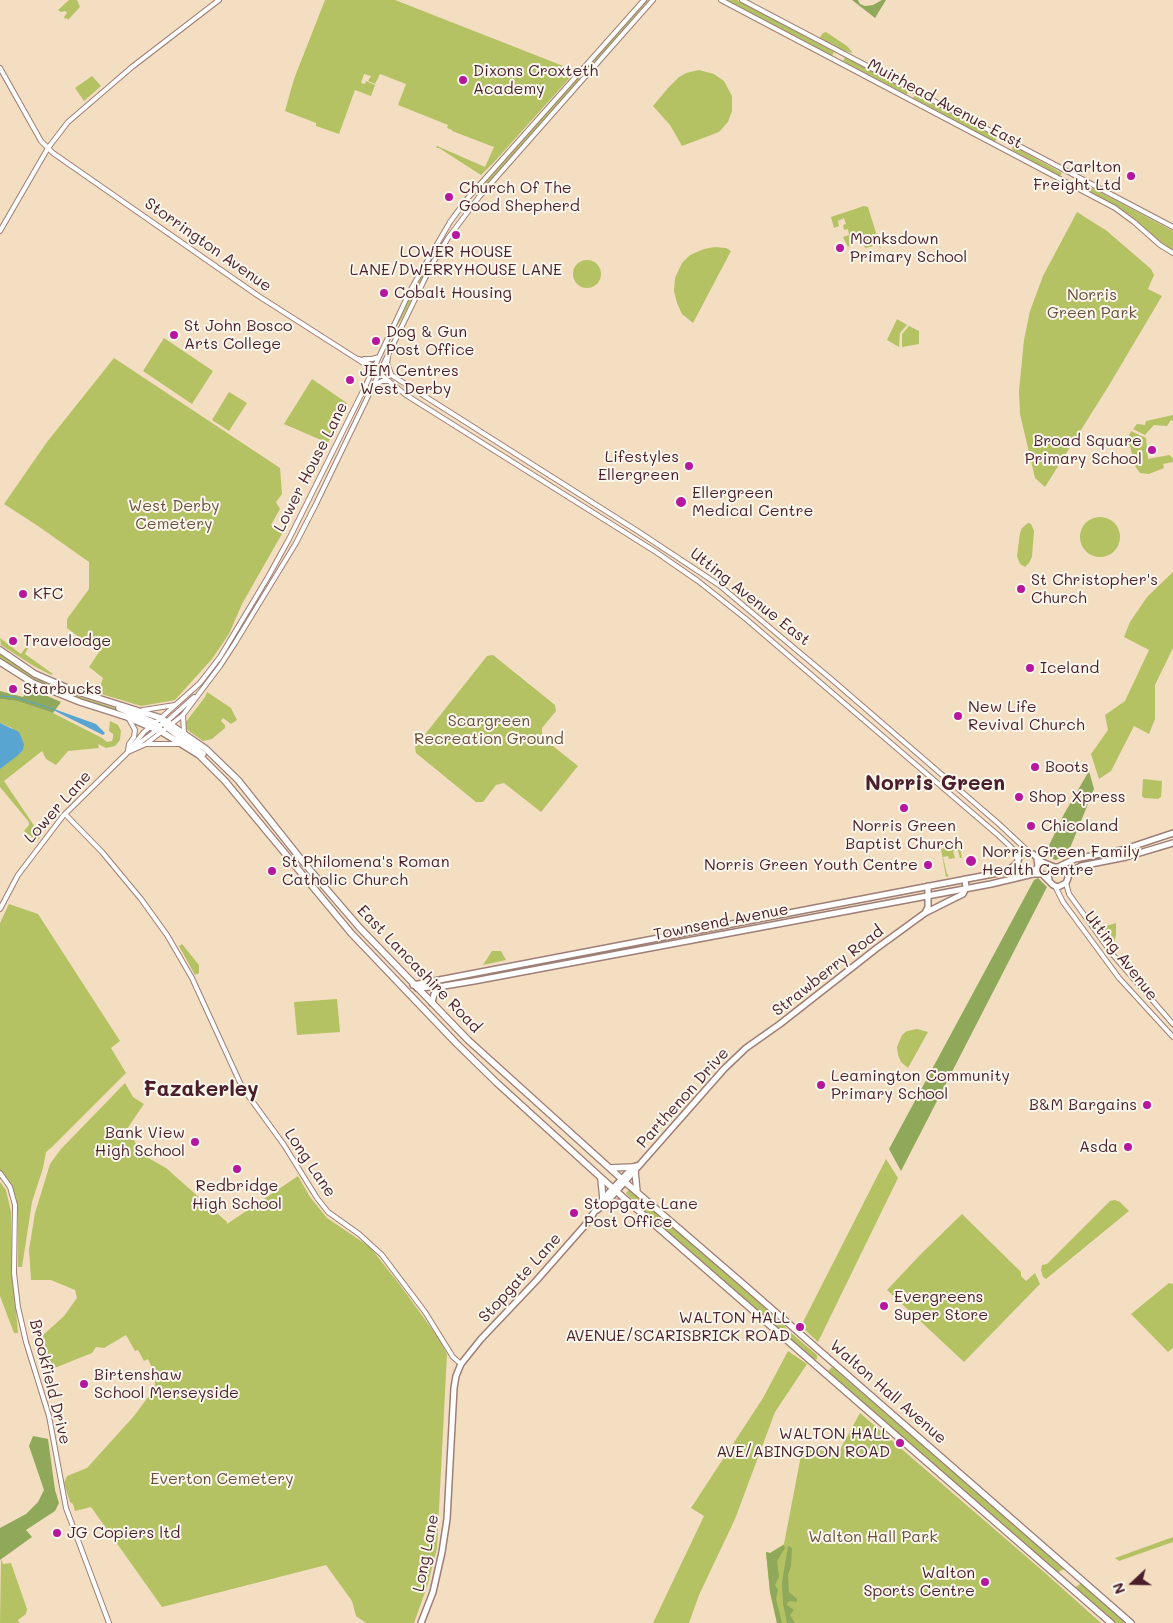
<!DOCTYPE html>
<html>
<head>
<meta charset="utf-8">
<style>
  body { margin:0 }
  #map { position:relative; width:1173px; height:1623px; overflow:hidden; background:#f3dec2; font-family:Mali,sans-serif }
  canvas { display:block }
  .north { position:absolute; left:1108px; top:1558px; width:50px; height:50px; -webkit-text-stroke:4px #fbf7ec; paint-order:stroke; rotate:249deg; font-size:14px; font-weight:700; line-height:20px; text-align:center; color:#4a1f2b }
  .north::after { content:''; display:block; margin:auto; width:18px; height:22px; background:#4a1f2b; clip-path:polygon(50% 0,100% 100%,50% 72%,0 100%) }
</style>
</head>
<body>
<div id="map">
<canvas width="1173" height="1623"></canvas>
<div class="north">N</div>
</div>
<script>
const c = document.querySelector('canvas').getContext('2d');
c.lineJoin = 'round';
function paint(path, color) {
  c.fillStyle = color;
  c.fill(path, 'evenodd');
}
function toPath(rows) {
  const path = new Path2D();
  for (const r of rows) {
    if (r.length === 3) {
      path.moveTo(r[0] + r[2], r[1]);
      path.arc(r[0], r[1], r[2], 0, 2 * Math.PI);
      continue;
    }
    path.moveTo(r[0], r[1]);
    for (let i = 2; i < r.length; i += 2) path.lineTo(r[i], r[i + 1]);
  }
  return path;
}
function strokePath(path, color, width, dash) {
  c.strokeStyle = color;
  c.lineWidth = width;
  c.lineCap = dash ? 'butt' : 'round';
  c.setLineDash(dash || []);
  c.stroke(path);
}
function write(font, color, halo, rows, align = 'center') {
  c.font = font + ' Mali,sans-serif';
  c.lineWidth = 4;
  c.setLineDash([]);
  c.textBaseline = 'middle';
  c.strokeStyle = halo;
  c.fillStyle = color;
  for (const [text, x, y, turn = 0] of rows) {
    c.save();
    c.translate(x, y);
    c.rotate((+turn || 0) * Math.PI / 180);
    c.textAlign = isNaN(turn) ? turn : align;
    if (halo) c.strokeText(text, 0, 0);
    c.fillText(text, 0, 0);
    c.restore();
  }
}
paint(toPath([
  [69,0,77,0,80,7,68,20,67,18,65,19,64,17,67,13,65,11,61,12,58,10],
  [325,0,395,0,576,71,496,160,481,175,439,148,436,148,437,146,485,167,494,147,452,131,452,130,447,128,448,125,398,105,406,84,380,74,375,84,368,81,371,76,364,74,361,83,365,84,366,81,375,85,371,96,355,90,339,134,316,126,316,123,285,111,294,79],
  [646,0,649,0,505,165,477,195,475,194],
  [726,0,737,0,834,52,832,56],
  [826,32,847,46,853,53,844,51,821,39,820,37,823,33],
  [845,57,908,91,907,95,843,61],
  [699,70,714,74,724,81,732,96,732,111,728,122,719,132,682,146,670,125,653,106,668,88,679,77,686,73],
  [92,76,101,86,84,101,75,88],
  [915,95,997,138,995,142,913,98],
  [1013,146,1062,173,1060,176,1012,150],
  [1075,179,1173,231,1173,250,1162,243,1130,215,1073,182],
  [864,206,868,207,881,249,878,245,865,248,862,239,852,243,848,247,843,237,849,235,848,229,844,230,843,225,846,224,844,218,838,221,839,226,834,228,831,217],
  [1077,212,1107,231,1151,269,1154,275,1148,289,1162,296,1108,387,1045,487,1035,478,1020,414,1019,391,1024,340,1030,311,1043,276],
  [437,247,438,248,401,320,392,333,425,266],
  [715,247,726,248,731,251,693,323,682,314,677,303,674,291,675,278,682,263,690,255,704,249],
  [587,274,14],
  [897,319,907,325,900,333,899,347,887,340],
  [909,326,919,331,919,344,902,347,902,334],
  [164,338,213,371,192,404,143,371],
  [114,358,280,468,282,494,276,502,280,509,271,525,283,532,242,604,229,634,212,659,175,700,141,706,98,693,103,678,89,667,99,652,67,628,67,619,89,589,89,562,38,526,4,504,47,442],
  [312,379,347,403,328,443,284,424],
  [229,392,247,403,229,431,212,420],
  [1173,415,1173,421,1171,420,1167,426,1154,425,1145,435,1133,429,1137,424,1145,425,1146,421],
  [1131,431,1146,438,1148,459,1169,455,1173,458,1173,462,1163,464,1164,468,1149,474,1140,473,1135,466,1128,438],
  [1100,537,20],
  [1028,523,1031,524,1034,531,1032,557,1029,563,1025,567,1020,564,1017,556,1020,533,1022,528],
  [1173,572,1173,648,1155,685,1155,719,1149,734,1134,726,1111,771,1099,779,1091,754,1108,730,1105,715,1125,701,1149,650,1124,637,1130,622,1147,597],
  [0,638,21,654,26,647,28,648,25,654,53,674,51,675,32,665,1,645],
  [0,654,33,675,81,697,121,710,123,713,86,702,49,688,0,659],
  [493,655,555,705,556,711,542,728,542,735,543,738,578,766,541,812,504,783,496,785,483,802,476,802,416,753,415,747,487,656],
  [207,692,231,708,237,720,231,724,223,718,221,721,225,725,225,728,212,739,203,741,186,729,185,723,205,697],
  [0,699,17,701,53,713,102,738,107,742,112,741,113,738,113,734,109,731,110,721,118,725,121,731,120,740,115,746,106,748,98,744,99,748,68,751,56,765,46,759,42,751,4,781,41,836,37,841,24,831,29,825,29,822,0,787,0,769,23,750,12,728,0,723],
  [1143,779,1162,781,1161,797,1158,799,1144,798,1142,796],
  [954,845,960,847,962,858,960,858,958,850,953,851,955,858,949,859,948,856,943,857,947,874,949,876,946,877,941,849],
  [9,904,38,914,120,1041,111,1048,126,1073,52,1147,46,1152,43,1168,32,1202,22,1267,18,1267,18,1218,15,1197,7,1179,0,1171,0,923],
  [1116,923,1116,935,1113,946,1100,928],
  [182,944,199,965,199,973,195,975,179,946],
  [492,951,501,951,506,960,483,965],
  [596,951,596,956,482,977,482,973],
  [337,999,340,1032,297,1035,294,1002],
  [917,1029,928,1032,908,1068,901,1062,898,1055,897,1047,902,1035,907,1031],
  [125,1083,133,1097,144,1104,127,1129,143,1155,166,1168,227,1222,227,1224,298,1176,310,1197,327,1218,370,1247,400,1285,437,1336,447,1354,437,1548,428,1584,414,1623,366,1623,356,1616,352,1601,326,1565,162,1607,91,1507,75,1511,73,1504,70,1502,64,1483,67,1476,87,1468,134,1416,154,1389,156,1377,148,1359,144,1361,138,1350,135,1351,126,1335,104,1348,96,1347,92,1353,52,1369,42,1336,64,1316,77,1298,75,1290,51,1280,31,1280,29,1250,35,1213,50,1164,61,1149],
  [886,1159,898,1178,818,1342,801,1326],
  [0,1182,6,1190,11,1212,12,1265,18,1333,14,1333,0,1296],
  [630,1189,779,1320,789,1331,817,1355,817,1359,813,1360,648,1215,626,1193],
  [1115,1200,1120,1202,1129,1211,1046,1279,1043,1277,1041,1270,1042,1265,1047,1264,1110,1201],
  [962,1214,1021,1272,1021,1276,1026,1281,1035,1273,1040,1284,964,1362,887,1290,921,1254],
  [1169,1283,1173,1284,1173,1348,1168,1352,1131,1314],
  [788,1351,807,1364,775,1412,735,1519,699,1595,689,1623,653,1623,704,1516,691,1508,763,1398],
  [832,1367,1003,1515,1064,1569,1057,1573,827,1372],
  [860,1413,1044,1572,1101,1623,777,1623,770,1592,766,1552,770,1553,784,1544,803,1445,837,1455],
  [1173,1537,1173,1542,1119,1561,1115,1558],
  [1,1559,3,1564,11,1563,27,1609,26,1614,18,1620,19,1623,0,1623],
  [1082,1583,1127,1623,1114,1623,1074,1588]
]), '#b4c264');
paint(toPath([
  [852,0,858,0,860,4,865,6,873,5,882,0,886,0,875,18],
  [29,688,61,702,53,713,17,701,0,699,0,691,23,697],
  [1089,771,1094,789,1068,853,1056,860,1044,856,1064,814],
  [1038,878,1047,887,901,1171,889,1149,1034,880],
  [33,1436,48,1439,55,1490,59,1503,55,1511,26,1530,32,1537,0,1560,0,1528,26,1514,38,1502,44,1490,29,1446],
  [784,1545,785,1548,777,1561,779,1577,775,1585,778,1590,776,1599,782,1623,777,1623,770,1592,766,1552,770,1553],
  [788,1546,792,1548,791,1566,788,1575,789,1592,797,1599,797,1602,790,1601,788,1602,787,1605,794,1610,790,1615,795,1623,787,1623,783,1604,782,1582]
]), '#8fa85a');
paint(toPath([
  [43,705,96,724,105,733,103,735],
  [0,723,19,732,24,744,23,750,17,756,0,769]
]), '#58a5d1');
strokePath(toPath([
  [0,696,14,697,50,708]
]), '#58a5d1', 1);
const minor = toPath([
  [721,0,1115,208,1134,222,1160,245,1173,253],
  [742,0,1173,227],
  [0,68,41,141,53,153,257,295,379,373,406,395,656,552,698,581,746,619,998,835,1014,850,1017,859],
  [0,231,48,148,68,122,132,67,219,0],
  [388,357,387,363,391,374],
  [359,359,385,371,639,532,719,585,830,678,999,824,1030,853],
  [364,359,372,359,379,357],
  [374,385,382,381,389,381],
  [143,710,175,705],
  [183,715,184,733],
  [157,726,164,724,194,697],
  [146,744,179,744],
  [134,747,158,729],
  [128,751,129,744,134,737,135,730,129,719],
  [128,752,146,744,183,715,220,666,235,643,296,543,316,504,431,266,448,238,479,197,653,0],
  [65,814,102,852,141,899,167,935,192,978,242,1087,284,1145,317,1198,328,1212,359,1234,382,1255,425,1312,453,1357,461,1364],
  [1066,883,1069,894,1113,955,1173,1024],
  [1055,886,1063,902,1119,978,1173,1037],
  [0,909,18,875,63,816,127,753,144,732,161,718,200,683,220,657,268,577,289,539,364,389,410,291,450,222,467,199,644,0],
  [0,1173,10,1187,15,1205,14,1273,18,1307,26,1342,49,1416,66,1508,109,1623]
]);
const major = toPath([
  [1060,866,1075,859,1122,850,1173,833],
  [1033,874,1042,874,1053,885,1058,887,1066,883,1068,878,1068,873,1063,867,1054,867,1048,874,1049,880],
  [1027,875,1021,872,1017,865,1019,857,1025,853,1033,854,1042,862,1054,867],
  [1068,876,1075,869,1081,866,1126,857,1173,843],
  [925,913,928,907,928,886],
  [413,985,998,873,1009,870,1017,863],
  [417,988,444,986,474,981,991,884,1033,874,1038,866,1037,859],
  [432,1003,434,994,443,987],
  [597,1210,606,1203,724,1069,746,1048,780,1024,877,948,925,913,963,894,966,888,965,879],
  [421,1623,433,1592,442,1552,447,1519,454,1388,456,1376,461,1364,481,1339,536,1281,587,1223,603,1199,633,1167,639,1165]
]);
const highway = toPath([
  [0,650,35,674,72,690,161,718,206,749,238,780,304,863,359,927,468,1040,625,1182,741,1282,1131,1623],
  [0,662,33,683,80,702,127,717,162,732,199,755,225,781,351,933,456,1043,497,1083,608,1184,1111,1623],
  [119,708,155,723,162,732],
  [162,720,168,728,203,754],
  [610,1168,633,1167],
  [635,1171,637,1192],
  [601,1179,603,1199],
  [606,1203,628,1202]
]);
strokePath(minor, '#9e7e76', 6);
strokePath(major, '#9e7e76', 8);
strokePath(highway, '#9e7e76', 8);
strokePath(minor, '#fff', 4);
strokePath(major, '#fff', 5);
strokePath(highway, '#fff', 5.5);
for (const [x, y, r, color] of [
  [463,80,5,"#b5179e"],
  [1131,176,5,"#b5179e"],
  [449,197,5,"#b5179e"],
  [456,235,5,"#b5179e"],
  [840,248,5,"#b5179e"],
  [384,293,5,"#b5179e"],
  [174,335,5,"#b5179e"],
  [376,341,5,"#b5179e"],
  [350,380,5,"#b5179e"],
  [1152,450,5,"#b5179e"],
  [689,466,5,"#b5179e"],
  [681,502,6,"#b5179e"],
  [1021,589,5,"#b5179e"],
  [23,594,5,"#b5179e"],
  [13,641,5,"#b5179e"],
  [1030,668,5,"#b5179e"],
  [13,689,5,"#b5179e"],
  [958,716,5,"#b5179e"],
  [1035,767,5,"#b5179e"],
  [1019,797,5,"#b5179e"],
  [904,808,5,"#b5179e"],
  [1031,826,5,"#b5179e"],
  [971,861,6,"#b5179e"],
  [928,865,5,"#b5179e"],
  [272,871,5,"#b5179e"],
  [821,1085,5,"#b5179e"],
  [1147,1105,5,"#b5179e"],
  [195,1142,5,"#b5179e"],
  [1128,1147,5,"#b5179e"],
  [237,1169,5,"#b5179e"],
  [574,1213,5,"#b5179e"],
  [884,1306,5,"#b5179e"],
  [800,1327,5,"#b5179e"],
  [84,1384,5,"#b5179e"],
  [900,1443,5,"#b5179e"],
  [57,1533,5,"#b5179e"],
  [985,1582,5,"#b5179e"]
]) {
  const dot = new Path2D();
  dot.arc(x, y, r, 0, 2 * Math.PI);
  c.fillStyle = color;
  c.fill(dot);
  strokePath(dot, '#fbf7ec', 2);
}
write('16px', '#4a1f2b', '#fbf7ec', [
  ["Dixons Croxteth",473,71],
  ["Academy",473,89],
  ["Carlton",1121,167,"right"],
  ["Freight Ltd",1121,185,"right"],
  ["Church Of The",459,188],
  ["Good Shepherd",459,206],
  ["Monksdown",850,239],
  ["Primary School",850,257],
  ["LOWER HOUSE",456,252,"center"],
  ["LANE/DWERRYHOUSE LANE",456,270,"center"],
  ["Cobalt Housing",394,293],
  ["St John Bosco",184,326],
  ["Arts College",184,344],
  ["Dog & Gun",386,332],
  ["Post Office",386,350],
  ["JEM Centres",360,371],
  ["West Derby",360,389],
  ["Broad Square",1142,441,"right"],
  ["Primary School",1142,459,"right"],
  ["Lifestyles",679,457,"right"],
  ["Ellergreen",679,475,"right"],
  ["Ellergreen",692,493],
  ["Medical Centre",692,511],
  ["St Christopher's",1031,580],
  ["Church",1031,598],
  ["KFC",33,594],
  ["Travelodge",23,641],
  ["Iceland",1040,668],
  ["Starbucks",23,689],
  ["New Life",968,707],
  ["Revival Church",968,725],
  ["Boots",1045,767],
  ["Shop Xpress",1029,797],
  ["Norris Green",904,826,"center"],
  ["Baptist Church",904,844,"center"],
  ["Chicoland",1041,826],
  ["Norris Green Family",982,852],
  ["Health Centre",982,870],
  ["St Philomena's Roman",282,862],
  ["Catholic Church",282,880],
  ["Norris Green Youth Centre",918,865,"right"],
  ["Leamington Community",831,1076],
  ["Primary School",831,1094],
  ["B&M Bargains",1137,1105,"right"],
  ["Bank View",185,1133,"right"],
  ["High School",185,1151,"right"],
  ["Asda",1118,1147,"right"],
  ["Redbridge",237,1186,"center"],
  ["High School",237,1204,"center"],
  ["Stopgate Lane",584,1204],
  ["Post Office",584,1222],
  ["Evergreens",894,1297],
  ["Super Store",894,1315],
  ["WALTON HALL",790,1318,"right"],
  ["AVENUE/SCARISBRICK ROAD",790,1336,"right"],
  ["Birtenshaw",94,1375],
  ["School Merseyside",94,1393],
  ["WALTON HALL",890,1434,"right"],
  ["AVE/ABINGDON ROAD",890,1452,"right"],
  ["JG Copiers ltd",67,1533],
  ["Walton",975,1573,"right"],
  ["Sports Centre",975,1591,"right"]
], 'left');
write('16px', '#4a1f2b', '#fbf7ec', [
  ["Muirhead Avenue East",945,104,28],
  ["Storrington Avenue",208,245,35],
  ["Lower House Lane",311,467,-63],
  ["Utting Avenue East",750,597,38],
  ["Lower Lane",58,807,-48],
  ["Townsend Avenue",721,922,-11],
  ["Utting Avenue",1121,956,52],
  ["East Lancashire Road",419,969,46],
  ["Strawberry Road",828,971,-38],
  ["Parthenon Drive",683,1098,-48],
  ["Long Lane",310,1163,56],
  ["Stopgate Lane",520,1278,-48],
  ["Brookfield Drive",50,1382,76],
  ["Walton Hall Avenue",888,1392,41],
  ["Long Lane",426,1553,-79]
]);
write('16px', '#6a503c', '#fbf7ec', [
  ["Norris",1092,295],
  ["Green Park",1092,313],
  ["West Derby",174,506],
  ["Cemetery",174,524],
  ["Scargreen",489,721],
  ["Recreation Ground",489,739],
  ["Everton Cemetery",222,1479],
  ["Walton Hall Park",873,1537]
]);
write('bold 21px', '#4a1f2b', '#fbf7ec', [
  ["Norris Green",935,784],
  ["Fazakerley",201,1090]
]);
</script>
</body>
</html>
